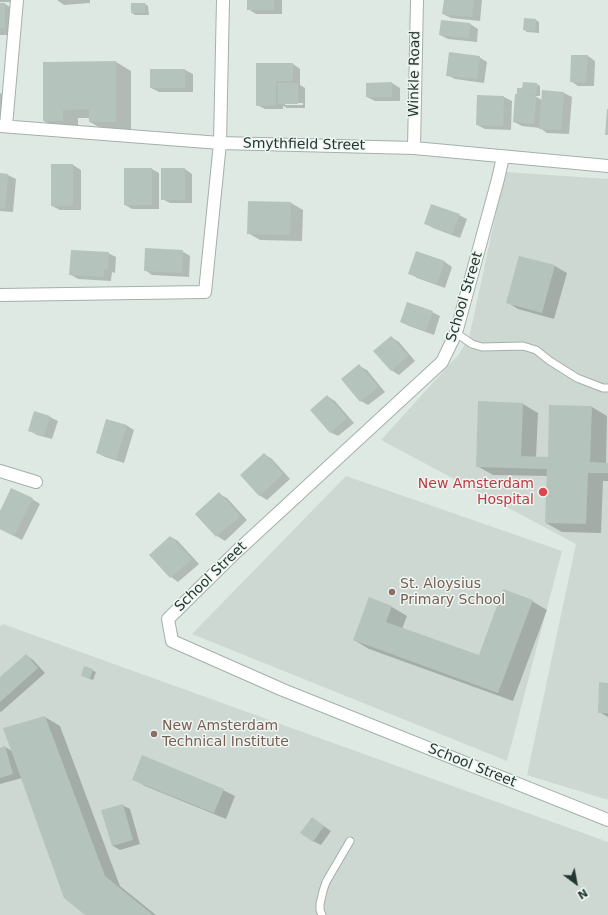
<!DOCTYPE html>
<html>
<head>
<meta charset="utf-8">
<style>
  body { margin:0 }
  #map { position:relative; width:608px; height:915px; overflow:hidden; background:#dfe9e4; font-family:"DejaVu Sans",sans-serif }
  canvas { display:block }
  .north { position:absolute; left:556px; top:863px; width:40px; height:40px; -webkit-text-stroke:3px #eff6f2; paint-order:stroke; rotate:148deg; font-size:11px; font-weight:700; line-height:16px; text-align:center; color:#223731 }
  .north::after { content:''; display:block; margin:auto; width:14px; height:18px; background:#223731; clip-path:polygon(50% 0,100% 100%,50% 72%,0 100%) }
</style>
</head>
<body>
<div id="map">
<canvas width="608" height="915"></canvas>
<div class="north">N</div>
</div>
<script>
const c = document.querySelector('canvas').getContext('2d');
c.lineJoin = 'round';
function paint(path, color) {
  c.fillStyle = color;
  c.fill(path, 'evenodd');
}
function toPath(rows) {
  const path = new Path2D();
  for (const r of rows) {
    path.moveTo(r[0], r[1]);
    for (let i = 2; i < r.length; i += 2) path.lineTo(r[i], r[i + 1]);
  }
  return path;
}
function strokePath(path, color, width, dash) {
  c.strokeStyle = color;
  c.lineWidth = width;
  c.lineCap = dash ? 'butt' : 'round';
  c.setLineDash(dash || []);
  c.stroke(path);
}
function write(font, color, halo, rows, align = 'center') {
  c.font = font + ' "DejaVu Sans",sans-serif';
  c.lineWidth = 3;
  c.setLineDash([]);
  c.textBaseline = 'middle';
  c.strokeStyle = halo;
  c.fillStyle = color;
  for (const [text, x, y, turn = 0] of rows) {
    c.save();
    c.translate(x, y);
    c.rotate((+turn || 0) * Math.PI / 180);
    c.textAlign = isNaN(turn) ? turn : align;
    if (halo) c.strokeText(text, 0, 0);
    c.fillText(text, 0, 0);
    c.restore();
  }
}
paint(toPath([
  [506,172,608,179,608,800,527,775,576,544,381,440,459,354,469,338,496,213],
  [346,476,562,551,507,761,192,634],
  [3,624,608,842,608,915,0,915,0,626]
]), '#ced8d3');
paint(toPath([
  [0,0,11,0,11,2,0,2],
  [57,0,90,0,90,3,64,5],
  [248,0,282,0,282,14,256,14,248,9],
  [445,0,482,0,480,21,451,18,443,14],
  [0,4,5,4,16,11,16,35,0,35],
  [145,4,148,6,149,15,135,15,132,13],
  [536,20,539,22,539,33,527,32,524,30],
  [442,21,470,24,478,29,477,42,448,39,440,35],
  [588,56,595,61,594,86,578,86,571,81],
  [479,57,487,62,484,83,455,79,447,75],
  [116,62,131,71,131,130,106,131,90,122,90,118,78,118,78,130,60,130,44,121],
  [257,64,293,64,300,69,300,85,305,88,305,108,287,108,283,106,283,109,265,109,257,105],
  [285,103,303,103,303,105,285,105],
  [151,70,185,70,193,74,193,92,159,92,151,88],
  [392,83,400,88,400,101,375,101,367,97,367,84],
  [537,84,540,86,540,96,535,96,542,100,543,91,564,93,572,97,569,134,547,133,540,128,522,126,514,122,523,89],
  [0,93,7,97,7,118,0,118],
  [478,96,504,97,512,101,511,130,485,129,477,125],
  [52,165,73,165,81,170,81,210,60,210,52,206],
  [152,169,159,173,159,209,132,209,125,205],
  [185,169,192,174,192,203,170,203,162,199],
  [0,174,8,175,16,179,13,212,0,211],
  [291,203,303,210,302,241,260,240,248,233],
  [459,215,467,219,460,238,433,228,425,223],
  [182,251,190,256,189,277,152,275,145,270],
  [108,253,116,257,115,273,112,272,111,281,78,279,71,275],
  [519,257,555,266,567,273,554,319,518,309,507,302],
  [445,262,452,267,445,288,417,278,410,273],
  [432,312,440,316,434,335,409,326,401,322],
  [391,337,399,342,415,361,399,375,391,370],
  [359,366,367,370,385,392,368,405,361,401],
  [327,396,335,401,354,423,338,436,330,432],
  [523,404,538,413,536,458,549,458,592,407,607,416,606,464,608,464,608,481,603,481,601,533,562,532,546,523,548,476,493,475,477,466],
  [35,412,50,417,58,421,52,439,37,435,30,431],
  [126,425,134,430,124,463,105,457,97,453],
  [264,454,272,459,290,479,267,500,259,495],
  [219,494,227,498,247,520,225,541,217,536,197,514],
  [32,499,40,504,22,540,0,529,0,513],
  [171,537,178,541,199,564,178,582,171,577],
  [369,599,392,607,407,616,402,629,479,657,532,601,547,610,513,701,369,649,354,640],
  [26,655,33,660,45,673,1,712,0,711,0,678],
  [85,667,96,672,93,680,85,677],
  [608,684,608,717,599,712],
  [45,717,60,726,120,886,156,915,86,915,22,778,0,784,0,749,5,747,12,751],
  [133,779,223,790,235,796,226,819,145,786],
  [122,805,130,809,140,844,120,850,113,846],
  [312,818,331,831,321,845,313,841]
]), '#0003');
paint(toPath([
  [247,0,274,0,274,10,247,10],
  [444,0,474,0,472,17,442,14],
  [0,3,5,3,5,28,0,28],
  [131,3,145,3,145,13,131,13],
  [524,18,536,19,535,31,523,30],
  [441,20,470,23,469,38,439,35],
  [449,52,480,56,477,79,446,76],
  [571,55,588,55,586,83,570,82],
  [116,61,116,122,89,122,89,109,63,110,63,121,43,121,43,62],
  [256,63,293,63,293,81,276,81,276,105,256,106],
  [150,69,185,69,185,88,150,88],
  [392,82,392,97,366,97,366,83],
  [523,82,537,83,536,95,525,94,536,96,534,124,513,122,515,94,517,94,517,88,522,88],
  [278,83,298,83,298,104,278,104],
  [542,90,564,92,561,130,539,129],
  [477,95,504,96,503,126,476,125],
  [607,109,608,109,608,135,605,135],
  [51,164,73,164,73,206,51,206],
  [124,168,152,168,152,205,124,205],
  [161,168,185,168,185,200,161,200],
  [0,173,8,174,5,209,0,208],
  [248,201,291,202,290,235,247,234],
  [431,204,460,214,452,234,424,224],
  [145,248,183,250,182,273,144,271],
  [71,250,109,252,108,269,104,269,104,277,69,275],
  [416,251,445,261,437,284,408,274],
  [519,256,555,265,542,313,506,303],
  [407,302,433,311,426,331,400,322],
  [391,336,408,356,391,371,373,351],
  [359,364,378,387,360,402,341,379],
  [327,395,347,418,330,433,310,410],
  [478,401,523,403,521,456,548,457,549,405,592,406,590,462,608,463,608,473,588,473,586,524,545,523,547,469,476,467],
  [34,411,50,416,44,436,28,431],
  [106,419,127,425,116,459,96,453],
  [264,453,283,474,259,496,240,475],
  [11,488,33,498,14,536,0,529,0,511],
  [219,492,240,516,216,537,195,514],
  [170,536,192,559,170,578,149,555],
  [503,589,533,600,498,693,353,640,369,597,392,606,386,622,479,655],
  [26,654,38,668,0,702,0,677],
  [84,666,93,669,90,679,81,676],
  [599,682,608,683,608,713,598,713],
  [45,716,105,876,153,915,85,915,64,898,3,728],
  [5,746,13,774,0,778,0,748],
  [142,755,224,789,214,813,132,780],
  [123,804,133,840,112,846,101,810],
  [312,817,324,826,313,842,300,833]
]), '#b5c3bd');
const lane = toPath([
  [456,333,472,344,482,347,523,346,536,350,550,361,577,378,603,388,608,388],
  [322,915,320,910,320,904,323,891,326,882,350,841]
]);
const street = toPath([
  [0,126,220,143,414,148,608,166],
  [6,126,17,0],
  [414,148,417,0],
  [503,157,498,179,456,333,442,362,236,552,168,619,172,641,283,690,608,820],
  [0,295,205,292,220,143,223,0],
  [0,471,36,482]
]);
strokePath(lane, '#a3b0ab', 9);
strokePath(street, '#a3b0ab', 14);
strokePath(lane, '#fff', 7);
strokePath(street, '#fff', 12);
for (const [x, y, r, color] of [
  [543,492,5,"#e0444e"],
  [392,592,4,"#8d6e63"],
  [154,734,4,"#8d6e63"]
]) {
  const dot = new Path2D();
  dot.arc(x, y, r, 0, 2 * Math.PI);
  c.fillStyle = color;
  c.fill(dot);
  strokePath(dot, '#eff6f2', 1.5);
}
write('14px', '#223731', '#eff6f2', [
  ["Winkle Road",415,74,-89],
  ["Smythfield Street",304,145,1],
  ["School Street",465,297,-73],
  ["School Street",211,577,-44],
  ["School Street",472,766,22]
]);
write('14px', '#be3a42', '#eff6f2', [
  ["New Amsterdam",534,484],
  ["Hospital",534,500]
], 'right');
write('14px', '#785e54', '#eff6f2', [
  ["St. Aloysius",400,584],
  ["Primary School",400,600],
  ["New Amsterdam",162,726],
  ["Technical Institute",162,742]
], 'left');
</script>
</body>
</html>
